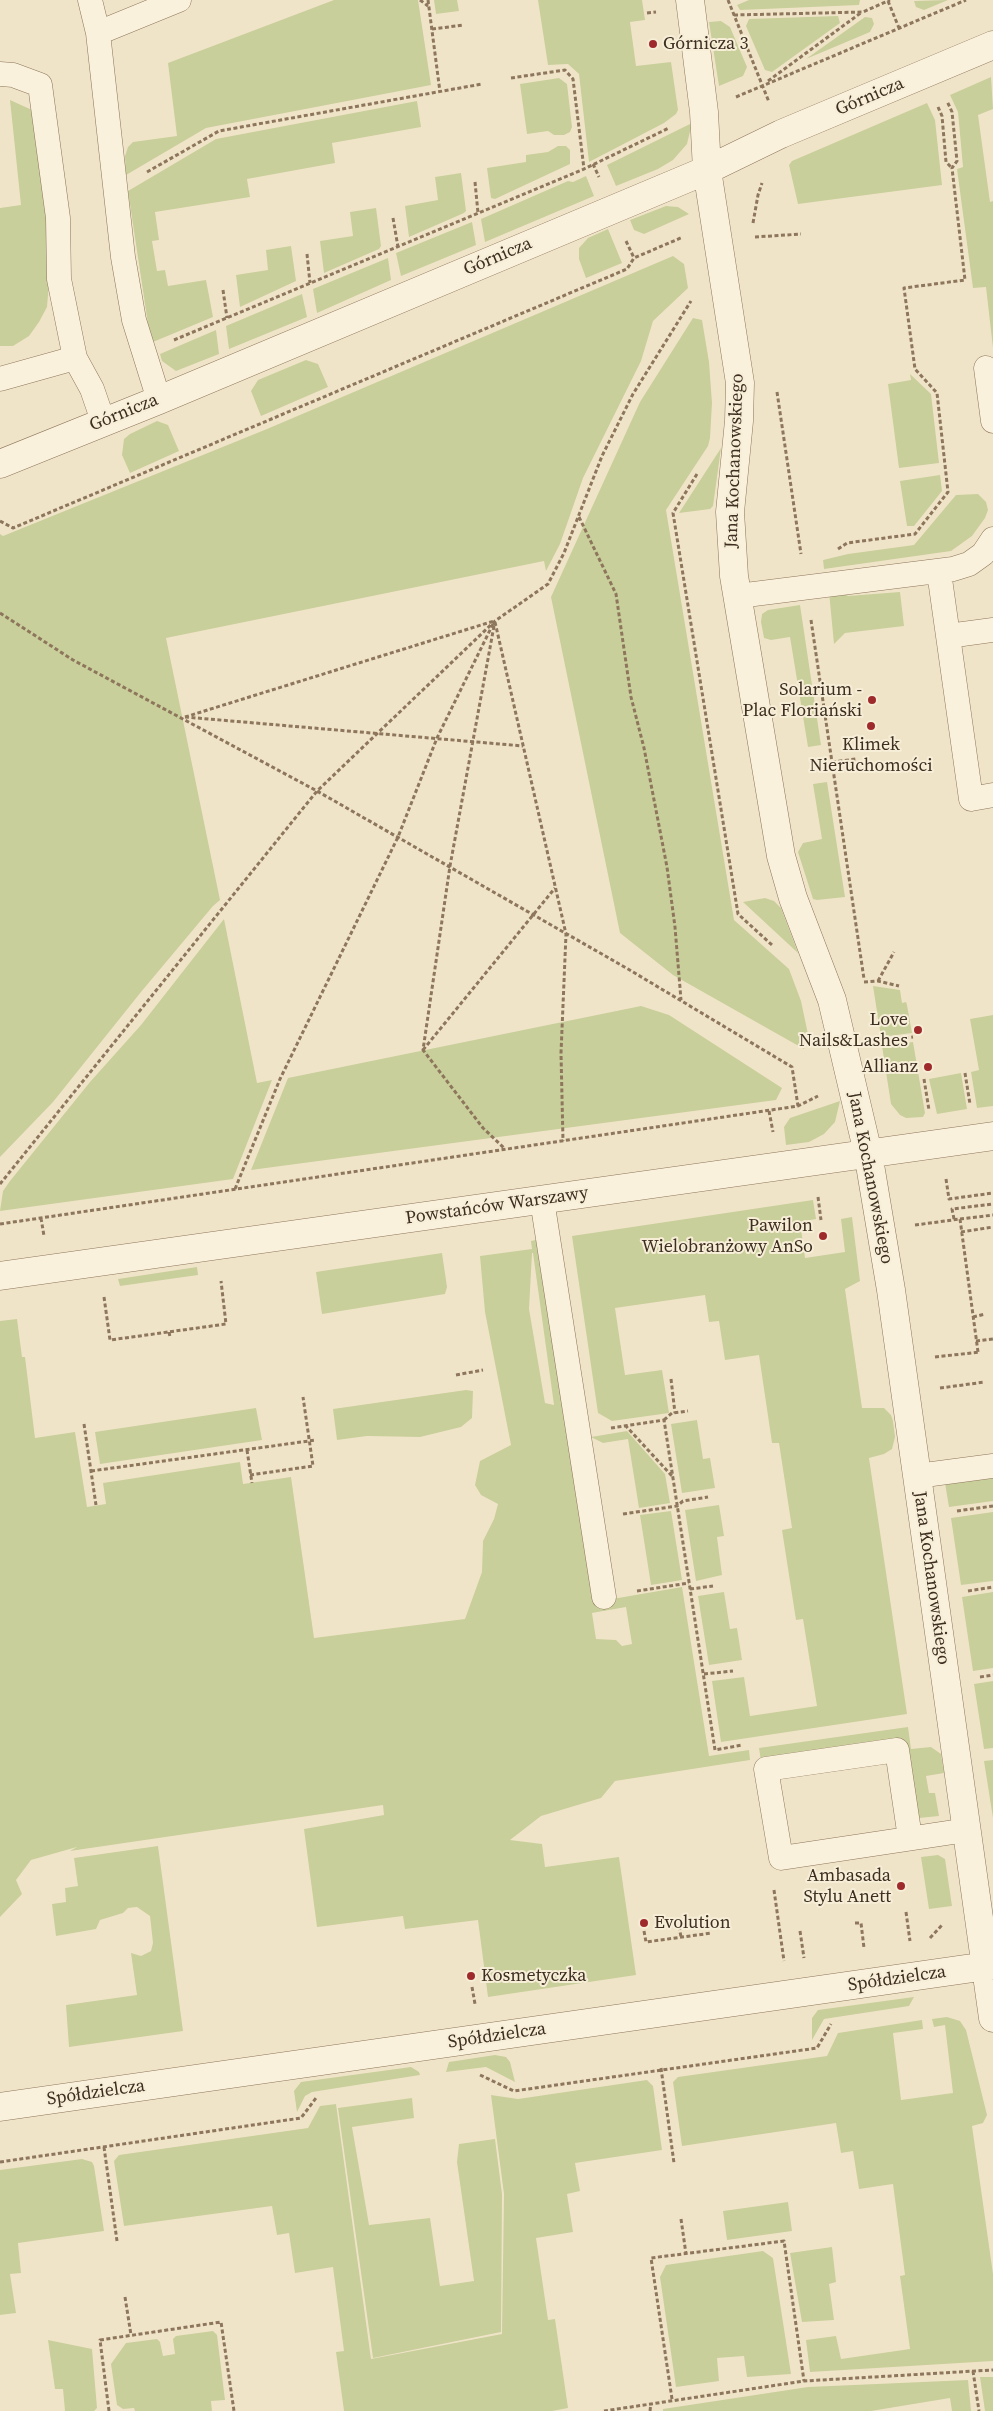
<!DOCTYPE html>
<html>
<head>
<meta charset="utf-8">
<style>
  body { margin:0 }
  canvas { display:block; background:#f0e4c8 }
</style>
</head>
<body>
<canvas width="993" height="2411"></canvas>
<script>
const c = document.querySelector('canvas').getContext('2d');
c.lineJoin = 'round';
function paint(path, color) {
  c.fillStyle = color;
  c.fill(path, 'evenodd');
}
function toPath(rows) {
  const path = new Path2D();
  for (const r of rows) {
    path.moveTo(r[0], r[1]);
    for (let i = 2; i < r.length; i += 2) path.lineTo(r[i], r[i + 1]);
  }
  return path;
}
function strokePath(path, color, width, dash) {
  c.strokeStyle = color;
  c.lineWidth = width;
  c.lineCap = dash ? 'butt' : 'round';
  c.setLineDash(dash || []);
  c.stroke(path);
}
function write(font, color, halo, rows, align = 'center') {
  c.font = font + ' "Source Serif 4",serif';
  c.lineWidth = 4;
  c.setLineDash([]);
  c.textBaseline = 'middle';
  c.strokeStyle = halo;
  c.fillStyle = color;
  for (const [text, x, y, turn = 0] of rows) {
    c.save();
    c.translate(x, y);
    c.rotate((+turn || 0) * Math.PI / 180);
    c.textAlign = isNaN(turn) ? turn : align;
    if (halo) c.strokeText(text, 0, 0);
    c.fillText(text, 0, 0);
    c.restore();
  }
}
paint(toPath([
  [334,0,418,0,431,85,206,128,126,175,125,156,128,147,133,142,177,136,168,63],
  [434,0,457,0,459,11,436,14],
  [538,0,642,0,645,20,630,22,636,66,671,62,678,110,676,114,664,123,589,162,579,74,568,64,548,65],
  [749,0,860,0,859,5,740,10,737,5],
  [948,0,924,10,916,7,914,1],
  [838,16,840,23,772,72,765,70,746,26,749,19],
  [865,17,872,18,874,24,870,32,806,59],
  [721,21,730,27,747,67,743,76,719,86,709,22],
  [991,77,993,109,978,115,990,202,993,201,993,348,986,287,973,288,957,169,963,167,958,112,950,95],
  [559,78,567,84,572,127,570,132,564,135,554,135,548,131,527,134,520,84],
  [10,100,32,110,52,247,47,307,39,322,29,336,13,346,0,346,0,208,21,205],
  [417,101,421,127,332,143,335,163,247,179,250,197,155,212,159,240,152,241,157,271,165,270,168,286,206,280,213,317,153,342,148,324,128,191,216,139],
  [927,103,935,120,942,185,798,204,789,165,792,161],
  [692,123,687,144,673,160,658,169,616,186,607,165],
  [558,146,566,146,570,150,570,164,495,199,491,198,487,168,526,162,526,155,548,152],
  [461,173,466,211,464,213,409,237,405,206,438,200,435,177],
  [586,176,594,196,485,242,481,219,568,181,573,182],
  [666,206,678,207,689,214,644,234,634,230,630,220],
  [376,208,381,246,379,249,324,273,320,241,353,236,350,212],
  [472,222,476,245,401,276,396,253],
  [608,229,622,263,586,278,579,259,579,248,588,238],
  [291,246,296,281,240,307,236,275,268,270,266,250],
  [673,256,684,264,688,288,653,321,641,361,583,478,560,544,546,571,544,561,166,638,220,900,213,906,141,992,53,1102,0,1157,0,534,3,536,267,429],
  [388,258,391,280,317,313,313,289],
  [302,294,307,317,229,349,226,326],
  [693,318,702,320,709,362,712,403,710,438,708,446,666,510,734,920,789,969,801,1001,809,1039,804,1049,673,975,620,933,551,597,640,402],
  [216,330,219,354,176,371,162,361,160,354],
  [306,360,318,364,328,387,261,416,251,391,258,380],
  [910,374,931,394,939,463,899,468,888,384,911,380],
  [157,421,168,425,179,451,130,473,122,455,124,439,130,434],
  [721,448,713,506,710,509,679,513],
  [940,475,942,491,914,526,907,526,900,481],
  [978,494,986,502,988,510,985,518,972,536,951,551,824,569,823,560,848,554,914,545,956,495],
  [842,591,848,596,900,592,904,626,845,633,834,644,829,592],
  [800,605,821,745,808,747,790,637,771,640,764,638,761,622,762,614,768,610],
  [827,782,845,897,817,900,813,899,798,852,803,843,822,839,813,784],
  [765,898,774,901,781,908,798,953,743,902],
  [224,919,257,1083,272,1080,233,1179,0,1211,3,1191,10,1181,90,1082,141,1025],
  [873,986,900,990,902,1003,906,1002,907,1005,912,1033,881,1037],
  [641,1006,669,1015,782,1088,776,1100,251,1170,288,1078],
  [993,1015,993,1106,977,1108,971,1072,979,1070,970,1019],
  [913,1042,925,1113,923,1117,906,1118,900,1115,891,1104,882,1046],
  [961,1073,967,1109,937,1114,929,1079],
  [840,1101,835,1122,824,1134,809,1142,786,1145,784,1127,790,1118],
  [813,1200,816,1219,800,1222,805,1258,845,1252,841,1219,852,1217,860,1281,845,1289,862,1408,884,1408,891,1415,893,1421,895,1437,892,1449,884,1454,869,1458,907,1714,721,1742,712,1681,744,1677,750,1716,817,1706,803,1619,796,1620,782,1530,792,1528,779,1443,772,1443,759,1355,725,1360,719,1321,709,1322,705,1295,615,1308,625,1375,662,1370,669,1413,612,1421,598,1413,572,1236],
  [536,1240,595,1602,682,1587,709,1756,749,1750,750,1760,615,1781,601,1798,541,1816,510,1840,542,1844,545,1867,619,1857,636,1975,488,1997,478,1920,405,1929,403,1916,317,1927,304,1829,384,1815,383,1805,70,1851,77,1847,31,1860,16,1880,22,1894,0,1917,0,1321,17,1319,22,1357,25,1357,35,1438,75,1432,87,1507,106,1504,103,1483,240,1462,243,1484,291,1477,314,1638,465,1619,482,1572,483,1541,494,1519,498,1504,481,1495,475,1485,480,1461,511,1445,485,1312,480,1256,532,1249,531,1241],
  [532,1253,533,1253,554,1405,545,1403,529,1309],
  [626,1607,632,1644,622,1646,616,1640,596,1639,592,1613],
  [442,1253,447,1287,445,1294,322,1314,316,1272],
  [197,1267,198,1275,120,1286,118,1279],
  [466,1390,473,1391,472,1418,461,1427,420,1437,367,1436,337,1440,333,1409],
  [256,1408,262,1440,100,1464,95,1432],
  [697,1420,703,1459,710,1458,715,1488,682,1493,671,1424],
  [627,1431,665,1474,670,1503,639,1508,628,1439,603,1443,591,1437],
  [993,1476,993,1501,949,1507,945,1483],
  [719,1505,724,1536,717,1537,722,1575,696,1581,685,1510],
  [671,1511,682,1580,651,1585,640,1515],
  [993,1512,993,1581,961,1585,951,1518],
  [724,1592,730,1629,737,1628,742,1660,709,1665,698,1596],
  [993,1592,993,1668,973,1671,962,1597],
  [993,1681,993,1748,984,1749,974,1684],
  [908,1727,911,1749,931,1747,941,1754,944,1773,926,1776,929,1793,935,1793,939,1816,919,1818,904,1741,761,1761,759,1748],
  [993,1760,993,1818,984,1761],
  [158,1846,183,2031,69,2047,66,2005,137,1995,131,1953,141,1956,151,1951,153,1943,150,1916,137,1907,128,1908,123,1913,100,1920,96,1929,56,1936,52,1904,66,1902,65,1888,78,1886,74,1858],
  [938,1855,945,1859,952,1906,929,1909,921,1857],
  [914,1997,909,2006,824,2019,812,2040,812,2018,818,2010],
  [947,2017,960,2021,966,2030,987,2115,983,2123,972,2126,993,2274,993,2361,810,2372,806,2340,836,2336,841,2359,910,2349,900,2276,905,2275,893,2184,859,2189,853,2151,841,2153,836,2123,682,2146,673,2082,678,2077,827,2056,838,2033,922,2020,923,2029,893,2033,901,2100,953,2093,945,2025,934,2027,932,2019],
  [495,2055,506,2057,510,2062,515,2082,486,2067,446,2072,449,2062],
  [411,2067,419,2072,420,2075,312,2092,305,2096,297,2112,294,2091,301,2082],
  [647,2080,653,2086,662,2150,575,2163,580,2191,567,2194,573,2232,536,2238,548,2320,555,2319,568,2408,552,2411,344,2411,336,2352,344,2351,333,2267,295,2273,289,2233,277,2235,272,2206,124,2226,114,2161,119,2155,308,2128,320,2106,336,2104,371,2359,502,2334,504,2194,491,2095,518,2099],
  [412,2098,414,2118,352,2127,369,2225,430,2218,440,2286,474,2281,457,2162,459,2144,495,2139,502,2194,501,2332,373,2358,338,2108],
  [82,2159,92,2162,94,2166,104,2231,18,2243,21,2273,10,2274,16,2313,0,2315,0,2170],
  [788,2202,792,2231,727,2240,723,2211],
  [832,2247,836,2282,829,2284,834,2320,802,2322,790,2253],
  [763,2251,773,2258,791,2374,747,2377,744,2356,717,2358,719,2381,676,2387,660,2277,666,2265],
  [213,2331,217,2335,225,2400,211,2401,212,2411,135,2411,134,2408,123,2409,117,2405,111,2364,126,2343,157,2339,160,2342,163,2356,175,2354,173,2339,176,2336],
  [48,2340,92,2349,97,2408,94,2411,65,2411,63,2389,55,2389],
  [980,2377,993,2377,993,2411,985,2411],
  [968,2380,971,2411,952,2411,950,2398,871,2411,663,2411,663,2409,808,2387]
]), '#c9cf9b');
const lane = toPath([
  [90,0,98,33,123,257,134,320,159,400],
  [98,33,179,0],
  [0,74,13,75,40,85,58,218,59,279,75,358,92,389,103,421],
  [986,368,993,421],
  [0,379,75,358],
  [939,572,971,799,993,795],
  [738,596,953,569,969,564,983,554,993,539],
  [948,636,993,630],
  [542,1200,604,1597],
  [917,1476,993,1466],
  [910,1838,897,1750,766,1769,781,1858,967,1830]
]);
const street = toPath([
  [690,0,704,112,707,170,740,383,739,421,730,512,734,576,781,856,793,898,832,1000,868,1153,891,1290,993,2018],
  [0,464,159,400,707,170,781,134,993,45],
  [0,1276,993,1136],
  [0,2107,993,1965]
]);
strokePath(lane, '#8d765c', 25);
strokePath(street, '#8d765c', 29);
strokePath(toPath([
  [420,0,428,6],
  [428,0,440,92],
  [728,0,769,102],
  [888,1,899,28],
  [647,13,656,12],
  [734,15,863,12,890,0],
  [432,29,464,25],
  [511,78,565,70,573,79,584,169],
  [768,81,862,12],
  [736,97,966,0],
  [938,107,942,116,946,162,952,168],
  [593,164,599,177],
  [147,172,219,131,482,84],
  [475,182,478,213],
  [393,218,398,247],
  [753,223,758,195,762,183],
  [755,237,801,234],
  [626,241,634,258],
  [307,254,310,283],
  [223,290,227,318],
  [174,340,584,169,669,128],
  [777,392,801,554],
  [697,474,673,513,738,914,772,945],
  [579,517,616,594,631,697,644,748,667,867,675,927,681,1000],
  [0,521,13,528,627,269,634,258,683,237],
  [838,549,847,543,915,534,948,492,937,393,915,369,904,288,965,280,952,168,957,161,952,112,947,101],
  [0,613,73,660,317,791,628,969,792,1067,798,1106],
  [811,620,864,979],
  [495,622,566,934,561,1053,563,1141],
  [494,626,450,866,423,1050,483,1128,505,1149],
  [185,717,523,746],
  [185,717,494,621],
  [832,762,856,759],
  [878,981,894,952],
  [864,982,878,981,899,986],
  [879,1041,913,1037],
  [423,1050,555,888],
  [965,1073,970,1104],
  [924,1079,929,1110],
  [769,1111,773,1132],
  [946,1179,949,1199,993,1193],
  [0,1184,317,791,495,621,548,584,564,553,602,456,633,394,691,301],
  [235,1189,280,1079,398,837,437,738,493,624],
  [818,1197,821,1220],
  [41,1218,44,1236],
  [954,1219,952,1209,993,1204],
  [960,1219,993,1215],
  [0,1224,798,1106,818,1096],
  [915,1225,960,1219,978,1352],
  [961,1232,993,1227],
  [104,1297,110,1340,132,1337,226,1324,221,1281],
  [973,1317,985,1314],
  [169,1332,170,1337],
  [976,1341,993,1339],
  [935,1357,980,1352],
  [456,1375,483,1370],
  [671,1379,675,1413],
  [940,1388,985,1382],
  [664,1420,672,1413,688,1411],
  [84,1424,96,1505],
  [625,1425,672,1476],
  [611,1428,664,1420,715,1750,742,1745],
  [247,1450,252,1483],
  [91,1471,316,1440],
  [250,1475,313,1466,303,1397],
  [957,1511,993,1506],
  [623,1514,677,1506,683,1501,708,1497],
  [690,1589,713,1586],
  [637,1591,689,1583],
  [968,1591,993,1587],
  [704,1674,733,1671],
  [980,1677,993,1675],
  [774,1890,784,1961],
  [906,1912,910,1941],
  [855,1923,861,1923,864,1948],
  [679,1926,681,1937],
  [644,1931,646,1942,712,1933],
  [800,1931,804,1958],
  [930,1938,943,1924],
  [472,1987,475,2004],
  [661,2068,674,2163],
  [480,2075,514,2091,817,2048,831,2024],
  [104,2147,117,2241],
  [0,2162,301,2118,316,2098],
  [681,2219,686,2254],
  [125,2297,131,2335],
  [973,2371,979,2411],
  [672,2399,651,2258,784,2241,804,2381],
  [109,2411,100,2340,221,2322,234,2411],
  [604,2411,804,2381,993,2370],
  [650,2411,651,2403]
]), '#8d765c', 3, [4, 2.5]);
strokePath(lane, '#faf1dc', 24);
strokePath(street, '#faf1dc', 28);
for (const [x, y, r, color] of [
  [653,44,5,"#9e2a2b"],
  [872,700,5,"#9e2a2b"],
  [871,726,5,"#9e2a2b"],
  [918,1030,5,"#9e2a2b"],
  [928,1067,5,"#9e2a2b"],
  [823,1236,5,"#9e2a2b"],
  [901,1886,5,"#9e2a2b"],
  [644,1923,5,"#9e2a2b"],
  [471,1976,5,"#9e2a2b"]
]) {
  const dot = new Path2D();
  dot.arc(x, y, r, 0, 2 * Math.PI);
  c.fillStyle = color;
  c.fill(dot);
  strokePath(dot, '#f7eed8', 2);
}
write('18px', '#3d2e20', '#f7eed8', [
  ["Górnicza 3",663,44,"left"],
  ["Solarium -",862,690],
  ["Plac Floriański",862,711],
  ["Klimek",871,745,"center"],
  ["Nieruchomości",871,766,"center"],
  ["Love",908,1020],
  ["Nails&Lashes",908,1041],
  ["Allianz",918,1067],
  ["Pawilon",813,1226],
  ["Wielobranżowy AnSo",813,1247],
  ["Ambasada",891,1876],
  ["Stylu Anett",891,1897],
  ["Evolution",654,1923,"left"],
  ["Kosmetyczka",481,1976,"left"]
], 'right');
write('18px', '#3d2e20', '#f7eed8', [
  ["Górnicza",870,97,-23],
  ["Górnicza",498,257,-23],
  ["Górnicza",124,413,-22],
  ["Jana Kochanowskiego",735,461,-88],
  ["Jana Kochanowskiego",870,1178,79],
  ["Powstańców Warszawy",497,1206,-8],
  ["Jana Kochanowskiego",931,1578,82],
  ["Spółdzielcza",897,1979,-8],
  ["Spółdzielcza",497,2036,-8],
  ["Spółdzielcza",96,2093,-8]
]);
</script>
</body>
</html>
